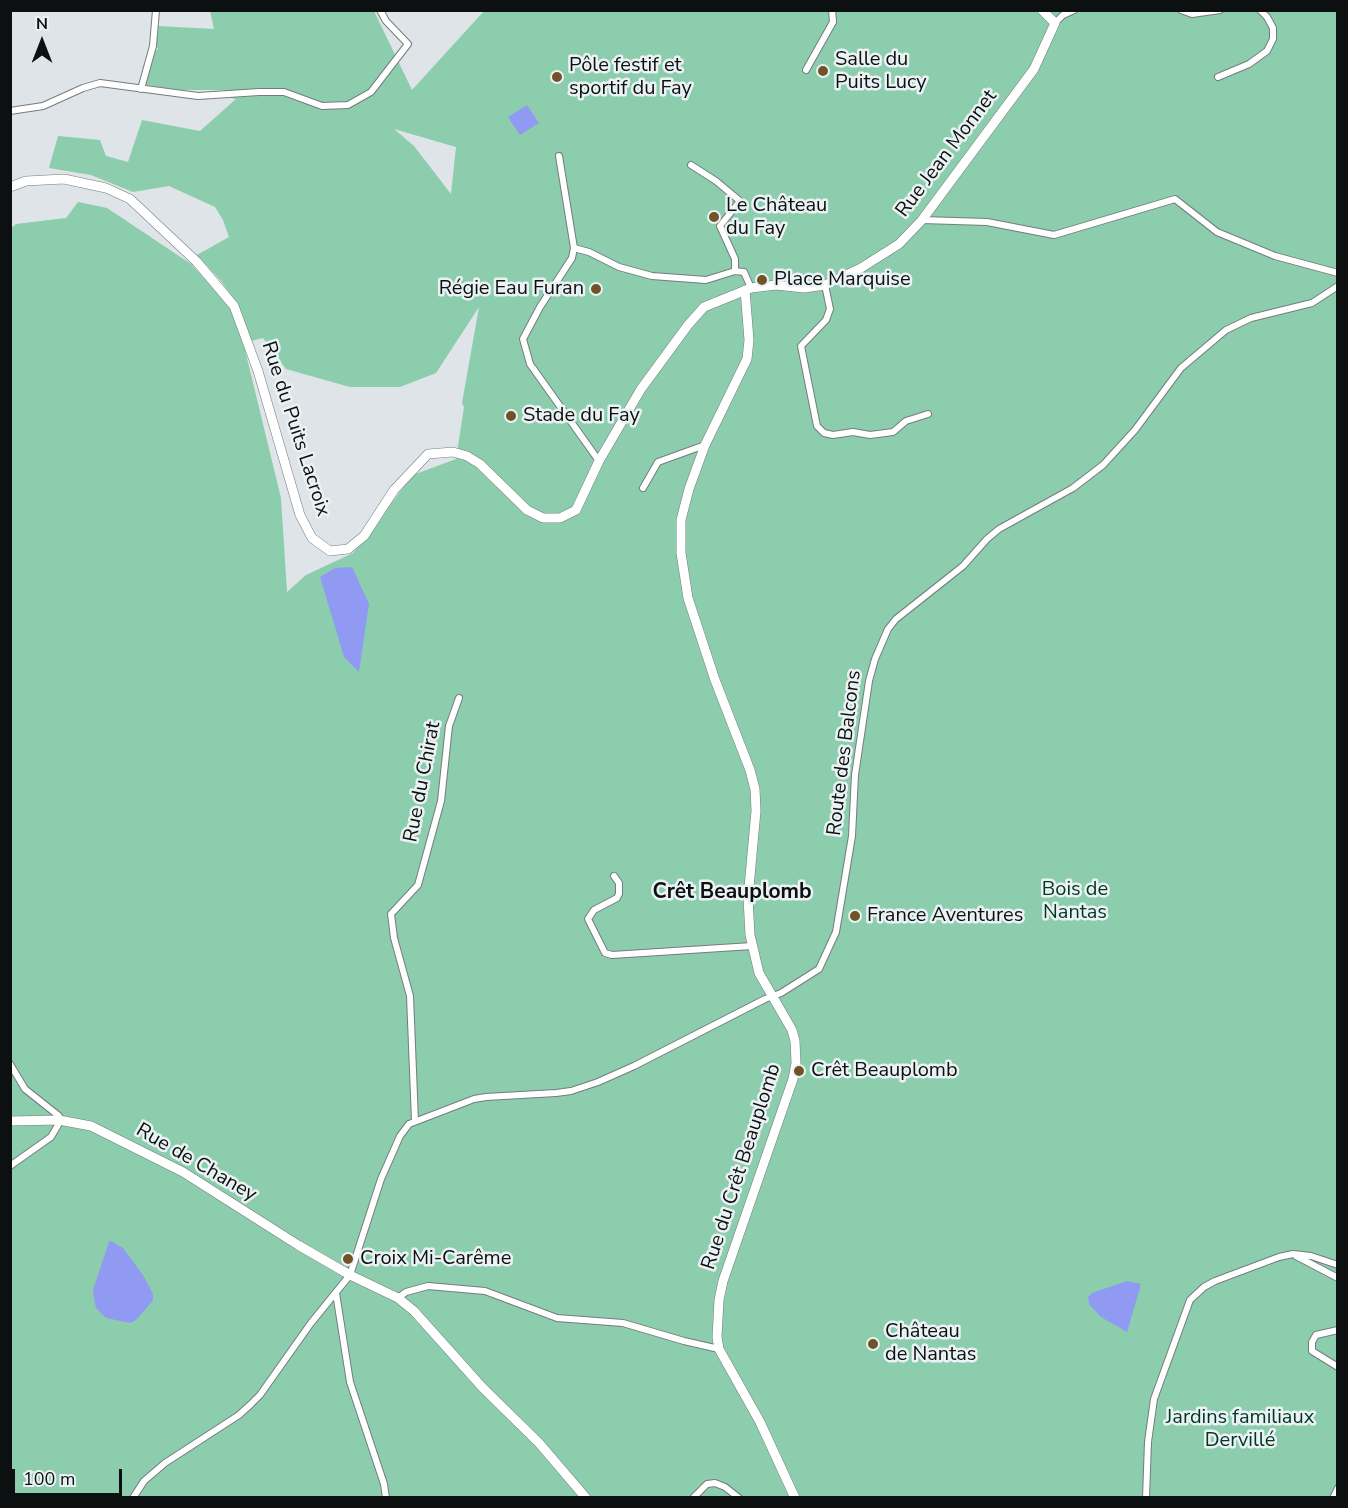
<!DOCTYPE html>
<html>
<head>
<meta charset="utf-8">
<style>
  body { margin:0 }
  #map { position:relative; width:1348px; height:1508px; overflow:hidden; background:#dee4e7; font-family:"Nunito Sans",sans-serif }
  canvas { display:block }
  .frame { position:absolute; inset:0; border:12px solid #0d1010; pointer-events:none }
  .north { position:absolute; left:12px; top:12px; width:60px; height:60px; -webkit-text-stroke:4px #ebf2f4; paint-order:stroke; rotate:0deg; font-size:16px; font-weight:700; line-height:24px; text-align:center; color:#0d1010 }
  .north::after { content:''; display:block; margin:auto; width:21px; height:27px; background:#0d1010; clip-path:polygon(50% 0,100% 100%,50% 72%,0 100%) }
  .scale { position:absolute; left:12px; top:1469px; width:110px; height:27px; box-sizing:border-box; border:3px solid #0d1010; border-top:0; padding-left:8px; font-size:18px; line-height:21px; white-space:nowrap; color:#0d1010; -webkit-text-stroke:4px #ebf2f4; paint-order:stroke }
</style>
</head>
<body>
<div id="map">
<canvas width="1348" height="1508"></canvas>
<div class="frame"></div>
<div class="north">N</div>
<div class="scale">100 m</div>
</div>
<script>
const c = document.querySelector('canvas').getContext('2d');
c.lineJoin = 'round';
function paint(path, color) {
  c.fillStyle = color;
  c.fill(path, 'evenodd');
}
function toPath(rows) {
  const path = new Path2D();
  for (const r of rows) {
    path.moveTo(r[0], r[1]);
    for (let i = 2; i < r.length; i += 2) path.lineTo(r[i], r[i + 1]);
  }
  return path;
}
function strokePath(path, color, width, dash) {
  c.strokeStyle = color;
  c.lineWidth = width;
  c.lineCap = dash ? 'butt' : 'round';
  c.setLineDash(dash || []);
  c.stroke(path);
}
function write(font, color, halo, rows, align = 'center') {
  c.font = font + ' "Nunito Sans",sans-serif';
  c.lineWidth = 5;
  c.setLineDash([]);
  c.textBaseline = 'middle';
  c.strokeStyle = halo;
  c.fillStyle = color;
  for (const [text, x, y, turn = 0] of rows) {
    c.save();
    c.translate(x, y);
    c.rotate((+turn || 0) * Math.PI / 180);
    c.textAlign = isNaN(turn) ? turn : align;
    if (halo) c.strokeText(text, 0, 0);
    c.fillText(text, 0, 0);
    c.restore();
  }
}
paint(toPath([
  [210,11,374,11,412,90,484,11,1337,11,1337,1497,11,1497,10,229,16,224,66,218,78,202,107,208,191,264,232,309,245,350,281,498,287,592,306,575,353,553,413,475,456,459,464,407,462,403,479,307,436,373,400,387,350,387,286,369,263,338,251,341,238,305,221,281,197,255,229,237,223,220,215,207,169,186,133,192,91,175,49,168,58,136,100,140,106,156,128,162,142,120,200,131,236,99,226,97,224,90,181,90,145,85,153,53,158,49,155,44,158,26,214,29],
  [394,129,456,147,451,194,414,146]
]), '#8bcdad');
paint(toPath([
  [527,105,539,123,520,135,508,117],
  [352,567,369,604,359,672,344,657,320,577,335,568],
  [111,1241,123,1248,143,1275,153,1294,153,1300,150,1304,136,1320,130,1323,106,1318,97,1309,95,1304,93,1290,109,1242],
  [1127,1281,1141,1284,1127,1332,1101,1317,1089,1304,1088,1297,1092,1293]
]), '#919af2');
const street = toPath([
  [1181,10,1192,14,1220,10],
  [1055,23,1063,15,1074,10],
  [806,70,833,22,832,10],
  [1218,77,1249,64,1267,51,1273,39,1273,28,1267,17,1260,10],
  [141,89,153,46,156,10],
  [10,111,43,106,83,88,100,83,198,96,259,92,284,92,322,106,348,105,371,92,408,44,386,21,380,10],
  [559,156,574,248,589,252,619,267,652,276,706,280,735,271,744,272,751,288],
  [691,165,716,181,740,201,720,226,735,259,735,271],
  [922,220,987,222,1054,235,1175,199,1217,232,1275,256,1338,273],
  [574,248,572,258,540,307,523,339,530,364,599,461],
  [825,285,830,309,826,320,801,346,817,426,824,433,833,435,853,432,870,435,893,432,906,421,928,414],
  [643,488,658,462,705,445],
  [614,876,619,883,619,894,617,898,594,910,588,919,605,953,612,955,752,946],
  [10,1064,25,1089,59,1116,58,1125,51,1137,10,1166],
  [415,1121,410,996,394,938,391,914,418,885,441,801,449,726,459,698],
  [1296,1256,1338,1278],
  [336,1293,350,1382,384,1484,386,1498],
  [398,1298,406,1292,428,1286,485,1291,557,1318,623,1323,684,1341,719,1349],
  [1338,1330,1316,1335,1312,1342,1312,1351,1338,1367],
  [133,1498,144,1481,165,1463,239,1415,251,1404,260,1395,311,1323,350,1275,381,1179,400,1136,409,1124,474,1099,486,1097,556,1093,571,1091,598,1082,634,1066,765,999,781,993,819,969,836,932,852,836,855,775,869,681,875,659,888,629,896,619,963,566,987,539,999,529,1073,488,1103,465,1135,430,1181,368,1226,330,1251,318,1312,303,1338,286],
  [693,1498,707,1484,715,1483,725,1487,739,1498],
  [1146,1498,1148,1442,1154,1399,1190,1300,1204,1287,1215,1281,1279,1257,1293,1254,1311,1256,1338,1265],
  [1333,1498,1338,1488]
]);
const secondary = toPath([
  [10,187,26,181,64,179,106,188,130,199,197,262,234,306,258,371,300,515,312,538,330,551,348,549,364,536,394,490,428,454,453,452,467,456,480,464,527,510,543,518,560,518,576,510,599,461,641,389,688,325,704,307,751,288,776,285,804,288,825,285,861,268,899,244,922,220,1034,69,1055,23,1042,10],
  [745,290,749,340,747,359,705,445,689,489,681,520,681,553,688,598,715,680,750,770,755,789,756,811,748,898,750,935,759,973,792,1030,795,1041,796,1063,793,1079,723,1281,719,1300,717,1337,719,1349,760,1422,795,1498],
  [10,1121,59,1120,91,1126,183,1172,298,1245,350,1275,398,1298,414,1311,482,1387,539,1443,586,1498]
]);
strokePath(street, '#767c7e', 8);
strokePath(secondary, '#767c7e', 10);
strokePath(street, '#fff', 6);
strokePath(secondary, '#fff', 9);
for (const [x, y, r, color] of [
  [823,71,6,"#705327"],
  [557,77,6,"#705327"],
  [714,217,6,"#705327"],
  [762,280,6,"#705327"],
  [596,289,6,"#705327"],
  [511,416,6,"#705327"],
  [855,916,6,"#705327"],
  [799,1071,6,"#705327"],
  [348,1259,6,"#705327"],
  [873,1344,6,"#705327"]
]) {
  const dot = new Path2D();
  dot.arc(x, y, r, 0, 2 * Math.PI);
  c.fillStyle = color;
  c.fill(dot);
  strokePath(dot, '#ebf2f4', 2);
}
write('20px', '#0d1010', '#ebf2f4', [
  ["Salle du",835,60],
  ["Puits Lucy",835,83],
  ["Pôle festif et",569,66],
  ["sportif du Fay",569,89],
  ["Le Château",726,206],
  ["du Fay",726,229],
  ["Place Marquise",774,280],
  ["Régie Eau Furan",584,289,"right"],
  ["Stade du Fay",523,416],
  ["France Aventures",867,916],
  ["Crêt Beauplomb",811,1071],
  ["Croix Mi-Carême",360,1259],
  ["Château",885,1332],
  ["de Nantas",885,1355]
], 'left');
write('20px', '#0d1010', '#ebf2f4', [
  ["Rue Jean Monnet",947,154,-53],
  ["Rue du Puits Lacroix",295,429,72],
  ["Route des Balcons",845,753,-83],
  ["Rue du Chirat",423,782,-79],
  ["Rue de Chaney",196,1163,30],
  ["Rue du Crêt Beauplomb",742,1167,-72]
]);
write('20px', '#013623', '#ebf2f4', [
  ["Bois de",1075,890],
  ["Nantas",1075,913],
  ["Jardins familiaux",1240,1418],
  ["Dervillé",1240,1441]
]);
write('bold 21px', '#0d1010', '#ebf2f4', [
  ["Crêt Beauplomb",732,893]
]);
</script>
</body>
</html>
